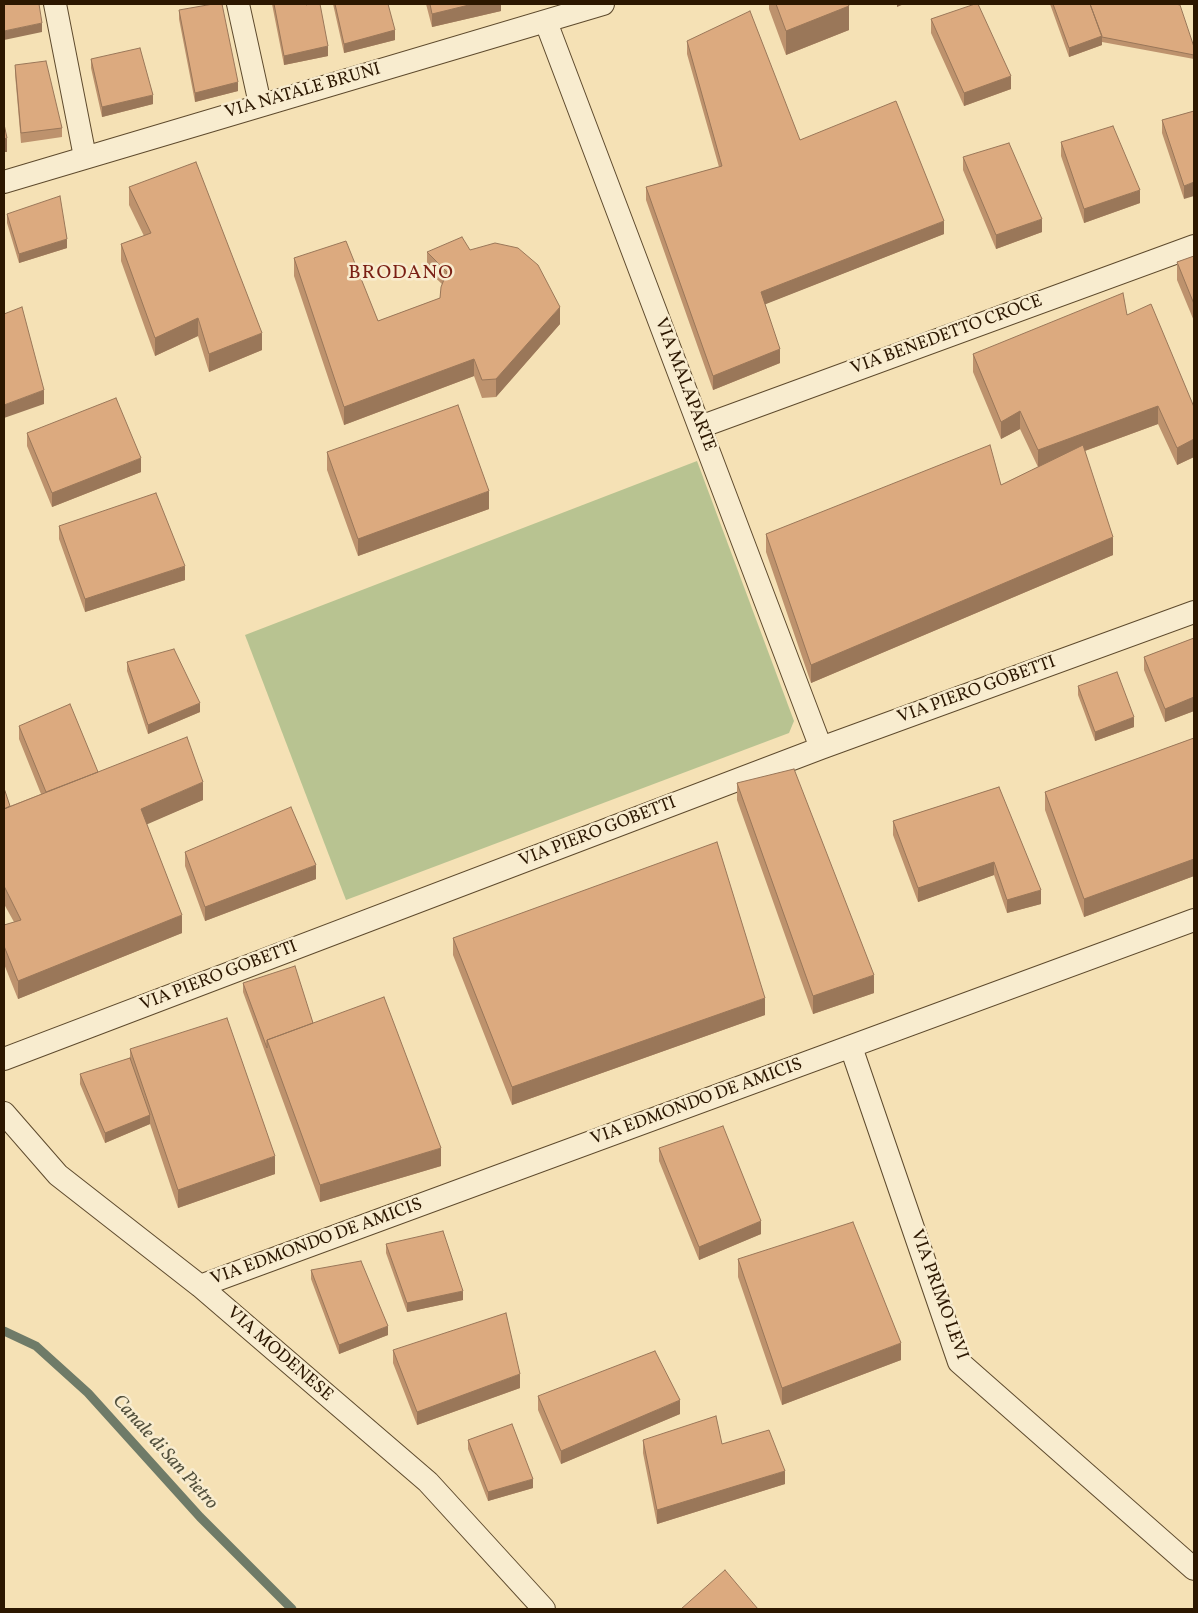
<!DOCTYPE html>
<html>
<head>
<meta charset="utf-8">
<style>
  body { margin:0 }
  #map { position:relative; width:1198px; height:1613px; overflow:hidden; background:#f5e1b5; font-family:Vollkorn,serif }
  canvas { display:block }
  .frame { position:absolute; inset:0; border:5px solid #2c1700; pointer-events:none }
</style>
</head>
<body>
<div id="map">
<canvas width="1198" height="1613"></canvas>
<div class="frame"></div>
</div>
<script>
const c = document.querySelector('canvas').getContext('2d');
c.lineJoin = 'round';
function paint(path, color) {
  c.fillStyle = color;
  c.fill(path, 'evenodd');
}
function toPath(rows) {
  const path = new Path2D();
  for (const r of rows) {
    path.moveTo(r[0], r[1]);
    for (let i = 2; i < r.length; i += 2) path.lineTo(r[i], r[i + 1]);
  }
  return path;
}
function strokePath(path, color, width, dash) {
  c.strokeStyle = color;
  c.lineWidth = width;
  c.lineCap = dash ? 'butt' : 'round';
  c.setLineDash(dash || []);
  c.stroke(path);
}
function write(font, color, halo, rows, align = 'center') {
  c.font = font + ' Vollkorn,serif';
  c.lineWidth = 5;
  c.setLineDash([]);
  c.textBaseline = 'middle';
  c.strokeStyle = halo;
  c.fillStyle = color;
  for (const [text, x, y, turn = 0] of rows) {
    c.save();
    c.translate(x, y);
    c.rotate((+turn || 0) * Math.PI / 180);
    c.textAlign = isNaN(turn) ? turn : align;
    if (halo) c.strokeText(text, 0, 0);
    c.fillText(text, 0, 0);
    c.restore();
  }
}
paint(toPath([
  [697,461,794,721,789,733,346,900,245,635]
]), '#b8c391');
strokePath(toPath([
  [4,1331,36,1346,88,1393,200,1517,292,1609]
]), '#6f7b68', 9);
const minor = toPath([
  [55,4,85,157],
  [238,4,260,104],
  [546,22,821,748],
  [4,182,603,4],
  [700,427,1194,246],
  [851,1047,959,1362,1194,1569],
  [4,1059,821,748,1194,612],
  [4,1113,58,1175,200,1286,428,1482,544,1609],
  [200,1286,1194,920]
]);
strokePath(minor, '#5e4a2d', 24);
strokePath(minor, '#f8eccf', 22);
paint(toPath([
  [272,4,306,4,328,56,284,65],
  [333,4,388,4,395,40,344,53],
  [426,4,501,4,501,11,432,27],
  [769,4,848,4,849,30,786,55,769,9],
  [1050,4,1175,4,1194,47,1194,59,1102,42,1102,45,1069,57],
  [179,10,238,91,195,102,179,19],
  [931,19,1011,89,964,106,931,33],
  [687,41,800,140,944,234,765,304,780,363,713,390,646,200,646,187,719,167,687,54],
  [91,59,153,104,102,117,91,68],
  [15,65,62,128,62,137,21,143,15,74],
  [1194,111,1184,199,1162,133,1162,120],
  [1061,142,1140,203,1084,223,1061,156],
  [963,157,1042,232,996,249,963,170],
  [129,187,262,350,209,372,198,336,155,356,121,261,121,244,144,236,129,205],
  [7,214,67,248,19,263,7,223],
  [470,250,560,324,496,397,482,398,474,376,344,425,294,276,294,258,378,321,440,298,442,284,427,270,427,252],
  [1194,256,1194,321,1177,280,1177,262],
  [1127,315,1194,407,1194,457,1177,465,1158,424,1085,451,1113,555,811,683,766,552,766,534,1001,485,1038,467,1020,429,1001,439,973,372,973,354],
  [27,433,141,472,52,507,27,446],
  [327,452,489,509,358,556,327,470],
  [59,526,185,580,85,612,59,539],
  [1194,638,1194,711,1165,722,1144,670,1144,657],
  [127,662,200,712,148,734,127,671],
  [1078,686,1134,727,1095,741,1078,695],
  [19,726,98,772,203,800,146,824,182,933,18,999,4,964,4,925,14,922,4,904,4,788,10,806,41,794,19,739],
  [1194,738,1194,876,1084,917,1045,810,1045,792],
  [737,783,874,993,813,1014,737,800],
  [999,787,1041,904,1007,913,994,875,918,902,893,835,893,821],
  [185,852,316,879,205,921,185,866],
  [453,938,765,1015,512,1105,453,955],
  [243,983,313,1023,441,1166,320,1202,243,992],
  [130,1049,275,1174,178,1208,150,1124,105,1143,80,1084,80,1074,130,1058],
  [659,1148,761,1234,699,1260,659,1161],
  [386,1244,463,1300,407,1312,386,1253],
  [738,1259,901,1360,782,1405,738,1277],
  [311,1270,388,1335,339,1354,311,1279],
  [393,1350,520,1388,417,1425,393,1363],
  [538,1396,680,1414,561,1464,538,1410],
  [468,1440,533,1488,488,1501,468,1449],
  [643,1440,722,1444,785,1484,657,1524,643,1453]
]), '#bd926d');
paint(toPath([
  [473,4,501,4,501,11,432,27,432,14],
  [897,4,904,4,897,7],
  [849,6,849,30,786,55,786,31],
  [42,23,42,32,4,40,4,31],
  [395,30,395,40,344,53,344,44],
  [1102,36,1102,45,1069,57,1069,48],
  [328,46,328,56,284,65,284,56],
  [1011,76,1011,89,964,106,964,93],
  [238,82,238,91,195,102,195,93],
  [153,95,153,104,102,117,102,107],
  [7,138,7,152,4,152,4,139],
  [1194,182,1194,196,1184,199,1184,186],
  [1140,190,1140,203,1084,223,1084,209],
  [1042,219,1042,232,996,249,996,235],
  [944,221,944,234,761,306,761,292],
  [67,239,67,248,19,263,19,254],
  [560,307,560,324,496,397,496,379],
  [198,318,198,336,155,356,155,338],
  [262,333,262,350,209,372,209,354],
  [780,349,780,363,713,390,713,376],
  [474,359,474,376,344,425,344,407],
  [44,390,44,404,4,418,4,405],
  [1158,406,1158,424,1038,468,1038,450],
  [1020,411,1020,429,1001,439,1001,422],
  [1194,439,1194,457,1177,465,1177,448],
  [141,458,141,472,52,507,52,493],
  [489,491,489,509,358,556,358,539],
  [1113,537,1113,555,811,683,811,665],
  [185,566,185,580,85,612,85,599],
  [1194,697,1194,711,1165,722,1165,709],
  [200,703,200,712,148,734,148,725],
  [1134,717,1134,727,1095,741,1095,732],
  [203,782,203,800,141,827,141,809],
  [1194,859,1194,876,1084,917,1084,899],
  [994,862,994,875,918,902,918,888],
  [316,865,316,879,205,921,205,907],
  [1041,890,1041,904,1007,913,1007,900],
  [182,915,182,933,18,999,18,981],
  [874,975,874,993,813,1014,813,996],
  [765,998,765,1015,512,1105,512,1087],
  [150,1115,150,1124,105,1143,105,1133],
  [441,1148,441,1166,320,1202,320,1185],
  [275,1156,275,1174,178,1208,178,1190],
  [761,1221,761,1234,699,1260,699,1247],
  [463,1291,463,1300,407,1312,407,1303],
  [388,1326,388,1335,339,1354,339,1345],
  [901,1343,901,1360,782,1405,782,1388],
  [520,1374,520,1388,417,1425,417,1412],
  [680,1400,680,1414,561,1464,561,1451],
  [785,1471,785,1484,657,1524,657,1510],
  [533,1479,533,1488,488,1501,488,1492]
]), '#9a7759');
const building = toPath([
  [4,4,39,4,42,23,4,31,4,4],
  [213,4,222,4,238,82,195,93,179,10,213,4],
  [274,4,306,4,306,5,309,4,320,4,328,46,284,56,274,4],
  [335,4,388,4,395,30,344,44,335,4],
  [430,4,473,4,432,14,430,4],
  [776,4,848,4,849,6,786,31,776,4],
  [975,4,978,4,1011,76,964,93,931,19,975,4],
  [1053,4,1090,4,1102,36,1069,48,1053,4],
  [1090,4,1175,4,1180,5,1194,47,1194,55,1102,37,1090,4],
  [750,11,800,140,896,101,944,221,761,292,780,349,713,376,646,187,722,166,687,41,750,11],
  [140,48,153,95,102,107,91,59,140,48],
  [46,61,62,128,21,133,15,65,46,61],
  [1194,111,1194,182,1184,186,1162,120,1194,111],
  [4,124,7,138,4,139,4,124],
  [1113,126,1140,190,1084,209,1061,142,1113,126],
  [1009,143,1042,219,996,235,963,157,1009,143],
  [196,162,262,333,209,354,198,318,155,338,121,244,151,233,129,187,196,162],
  [60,196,67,239,19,254,7,214,60,196],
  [462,237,470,250,495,243,518,248,538,265,560,307,496,379,482,380,474,359,344,407,294,258,346,241,378,321,440,298,441,287,447,272,427,252,462,237],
  [1194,256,1194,304,1177,262,1194,256],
  [1123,293,1127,315,1151,304,1194,407,1194,439,1177,448,1158,406,1038,450,1020,411,1001,422,973,354,1123,293],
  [22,307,44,390,4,405,4,314,22,307],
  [116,398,141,458,52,493,27,433,116,398],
  [458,405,489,491,358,539,327,452,458,405],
  [990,445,1001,485,1083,445,1113,537,811,665,766,534,990,445],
  [156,493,185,566,85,599,59,526,156,493],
  [1194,638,1194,697,1165,709,1144,657,1194,638],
  [174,649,200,703,148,725,127,662,174,649],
  [1117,672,1134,717,1095,732,1078,686,1117,672],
  [70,704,98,772,46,792,19,726,70,704],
  [187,737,203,782,141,809,182,915,18,981,4,946,4,925,21,920,4,886,4,809,187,737],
  [1194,738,1194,859,1084,899,1045,792,1194,738],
  [794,769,874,975,813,996,737,783,794,769],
  [999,787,1041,890,1007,900,994,862,918,888,893,821,999,787],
  [4,788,10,806,4,809,4,788],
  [291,807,316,865,205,907,185,852,291,807],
  [717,842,765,998,512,1087,453,938,717,842],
  [295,966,313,1023,267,1040,267,1048,243,983,295,966],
  [384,997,441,1148,320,1185,267,1040,384,997],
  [227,1018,275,1156,178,1190,130,1049,227,1018],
  [130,1058,150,1115,105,1133,80,1074,130,1058],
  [723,1126,761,1221,699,1247,659,1148,723,1126],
  [853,1222,901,1343,782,1388,738,1259,853,1222],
  [443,1231,463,1291,407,1303,386,1244,443,1231],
  [361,1261,388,1326,339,1345,311,1270,361,1261],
  [506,1313,520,1374,417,1412,393,1350,506,1313],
  [655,1351,680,1400,561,1451,538,1396,655,1351],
  [716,1416,722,1444,769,1430,785,1471,657,1510,643,1440,716,1416],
  [512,1424,533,1479,488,1492,468,1440,512,1424],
  [725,1570,758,1609,681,1609,725,1570]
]);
paint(building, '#dcaa7f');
strokePath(building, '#9a7759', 1);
write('18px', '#2c1700', '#f8eccf', [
  ["VIA NATALE BRUNI",303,92,-16],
  ["VIA BENEDETTO CROCE",947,336,-20],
  ["VIA MALAPARTE",684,385,69],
  ["VIA PIERO GOBETTI",977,691,-20],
  ["VIA PIERO GOBETTI",598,833,-21],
  ["VIA PIERO GOBETTI",219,977,-21],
  ["VIA EDMONDO DE AMICIS",697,1103,-20],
  ["VIA EDMONDO DE AMICIS",317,1243,-20],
  ["VIA PRIMO LEVI",938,1295,70],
  ["VIA MODENESE",279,1355,41]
]);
write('italic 19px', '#53513d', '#f8eccf', [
  ["Canale di San Pietro",164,1453,48]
]);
c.letterSpacing = '1px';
write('20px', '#7a1f14', '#f8eccf', [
  ["BRODANO",401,274]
]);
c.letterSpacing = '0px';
</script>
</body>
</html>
